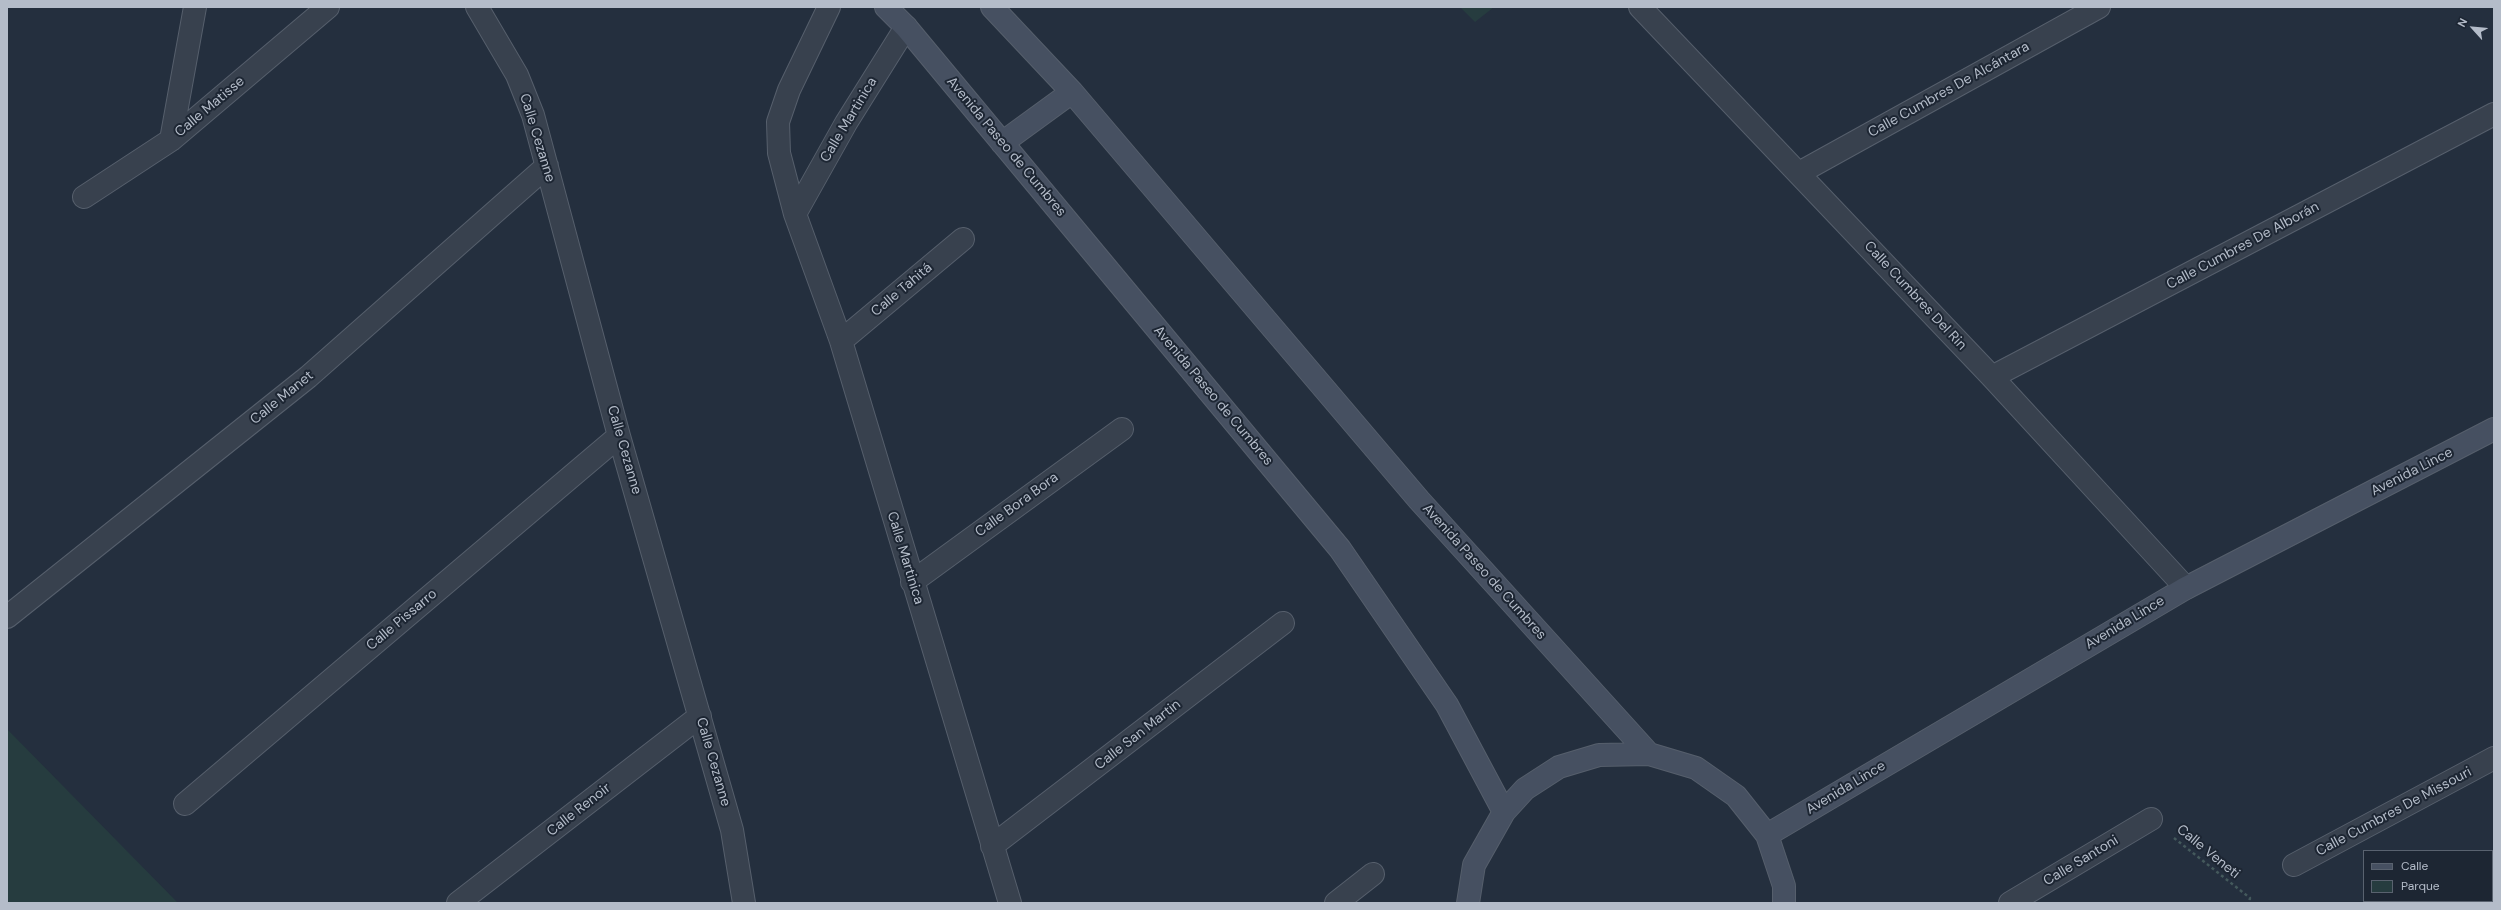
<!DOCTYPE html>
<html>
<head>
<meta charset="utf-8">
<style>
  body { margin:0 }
  #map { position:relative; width:2501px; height:910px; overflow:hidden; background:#242f3e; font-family:"DM Sans",sans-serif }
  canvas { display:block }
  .frame { position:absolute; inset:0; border:8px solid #b4bcc9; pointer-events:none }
  .legend { position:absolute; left:2363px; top:850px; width:130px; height:52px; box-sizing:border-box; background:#1d2633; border:1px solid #59626f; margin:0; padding:5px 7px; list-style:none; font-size:12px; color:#b4bcc9 }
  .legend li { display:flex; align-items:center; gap:8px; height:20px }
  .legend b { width:20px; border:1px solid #59626f }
  .north { position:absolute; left:2453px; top:8px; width:40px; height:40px; -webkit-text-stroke:3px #1d2633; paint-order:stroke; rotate:297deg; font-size:11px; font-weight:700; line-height:16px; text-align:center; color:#b4bcc9 }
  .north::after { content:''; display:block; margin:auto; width:14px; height:18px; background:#b4bcc9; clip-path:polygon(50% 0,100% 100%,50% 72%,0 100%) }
</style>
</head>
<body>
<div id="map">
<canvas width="2501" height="910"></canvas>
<div class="frame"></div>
<ul class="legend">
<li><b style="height:5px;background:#465061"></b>Calle</li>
<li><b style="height:11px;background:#263c3f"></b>Parque</li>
</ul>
<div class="north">N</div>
</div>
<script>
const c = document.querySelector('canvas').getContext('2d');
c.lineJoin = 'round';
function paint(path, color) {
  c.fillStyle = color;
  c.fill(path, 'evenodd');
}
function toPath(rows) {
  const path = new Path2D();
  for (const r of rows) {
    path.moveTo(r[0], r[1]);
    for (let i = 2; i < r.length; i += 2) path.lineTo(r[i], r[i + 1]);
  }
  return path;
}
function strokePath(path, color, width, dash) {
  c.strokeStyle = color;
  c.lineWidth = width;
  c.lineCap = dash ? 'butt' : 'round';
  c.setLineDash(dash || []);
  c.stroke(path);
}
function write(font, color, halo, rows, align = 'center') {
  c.font = font + ' "DM Sans",sans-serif';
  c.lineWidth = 4;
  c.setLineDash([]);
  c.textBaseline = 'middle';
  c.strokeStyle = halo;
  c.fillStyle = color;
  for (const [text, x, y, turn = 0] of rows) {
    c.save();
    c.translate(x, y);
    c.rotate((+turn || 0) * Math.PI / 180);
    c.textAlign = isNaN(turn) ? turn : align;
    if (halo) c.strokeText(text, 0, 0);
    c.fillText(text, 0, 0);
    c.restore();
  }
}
paint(toPath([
  [1460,7,1494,7,1475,22],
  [7,729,178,903,7,903]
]), '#263c3f');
const street = toPath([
  [477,7,517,75,533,115,619,436,732,830,744,903],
  [829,7,789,90,778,122,779,153,795,214,841,341,1010,903],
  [1640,7,1992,377,2186,588],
  [171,140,195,7],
  [1799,173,2099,7],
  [84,197,171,140,328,7],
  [795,214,846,123,906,27],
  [841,341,963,239],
  [1992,377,2494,114],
  [912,582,1122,429],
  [7,617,308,377,547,166],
  [185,804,619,436],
  [992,846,1283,623],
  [2294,865,2494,758],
  [458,903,700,716],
  [1336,903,1373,874],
  [2010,903,2151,819]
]);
const secondary = toPath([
  [886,7,906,27,1340,549,1447,705,1504,812],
  [992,7,1072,92,1419,500,1649,754],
  [1002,143,1072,92],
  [1767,835,2186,588,2494,429],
  [1468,903,1474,865,1504,812,1525,789,1559,767,1599,755,1649,754,1696,768,1736,796,1767,835,1784,886,1784,903]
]);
strokePath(street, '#565f6c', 24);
strokePath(secondary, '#565f6c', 24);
strokePath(toPath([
  [2174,838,2250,898,2249,903]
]), '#44595c', 2.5, [3, 3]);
strokePath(street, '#38414e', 22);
strokePath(secondary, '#465061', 22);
write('14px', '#b4bcc9', '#1d2633', [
  ["Calle Cumbres De Alcántara",1949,90,-29],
  ["Calle Matisse",210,107,-40],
  ["Calle Martinica",849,120,-59],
  ["Calle Cezanne",537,138,73],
  ["Avenida Paseo de Cumbres",1006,147,50],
  ["Calle Cumbres De Alborán",2243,246,-28],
  ["Calle Tahitá",902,290,-40],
  ["Calle Cumbres Del Rin",1915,296,47],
  ["Avenida Paseo de Cumbres",1213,396,50],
  ["Calle Manet",282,398,-39],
  ["Calle Cezanne",624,450,74],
  ["Avenida Lince",2412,472,-27],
  ["Calle Bora Bora",1017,505,-36],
  ["Calle Martinica",905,558,73],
  ["Avenida Paseo de Cumbres",1484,572,48],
  ["Calle Pissarro",402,620,-40],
  ["Avenida Lince",2125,623,-31],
  ["Calle San Martin",1138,735,-38],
  ["Calle Cezanne",713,762,74],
  ["Avenida Lince",1846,788,-31],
  ["Calle Renoir",579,810,-38],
  ["Calle Cumbres De Missouri",2394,812,-28],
  ["Calle Veneti",2208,852,39],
  ["Calle Santoni",2081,861,-31]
]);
</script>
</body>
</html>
